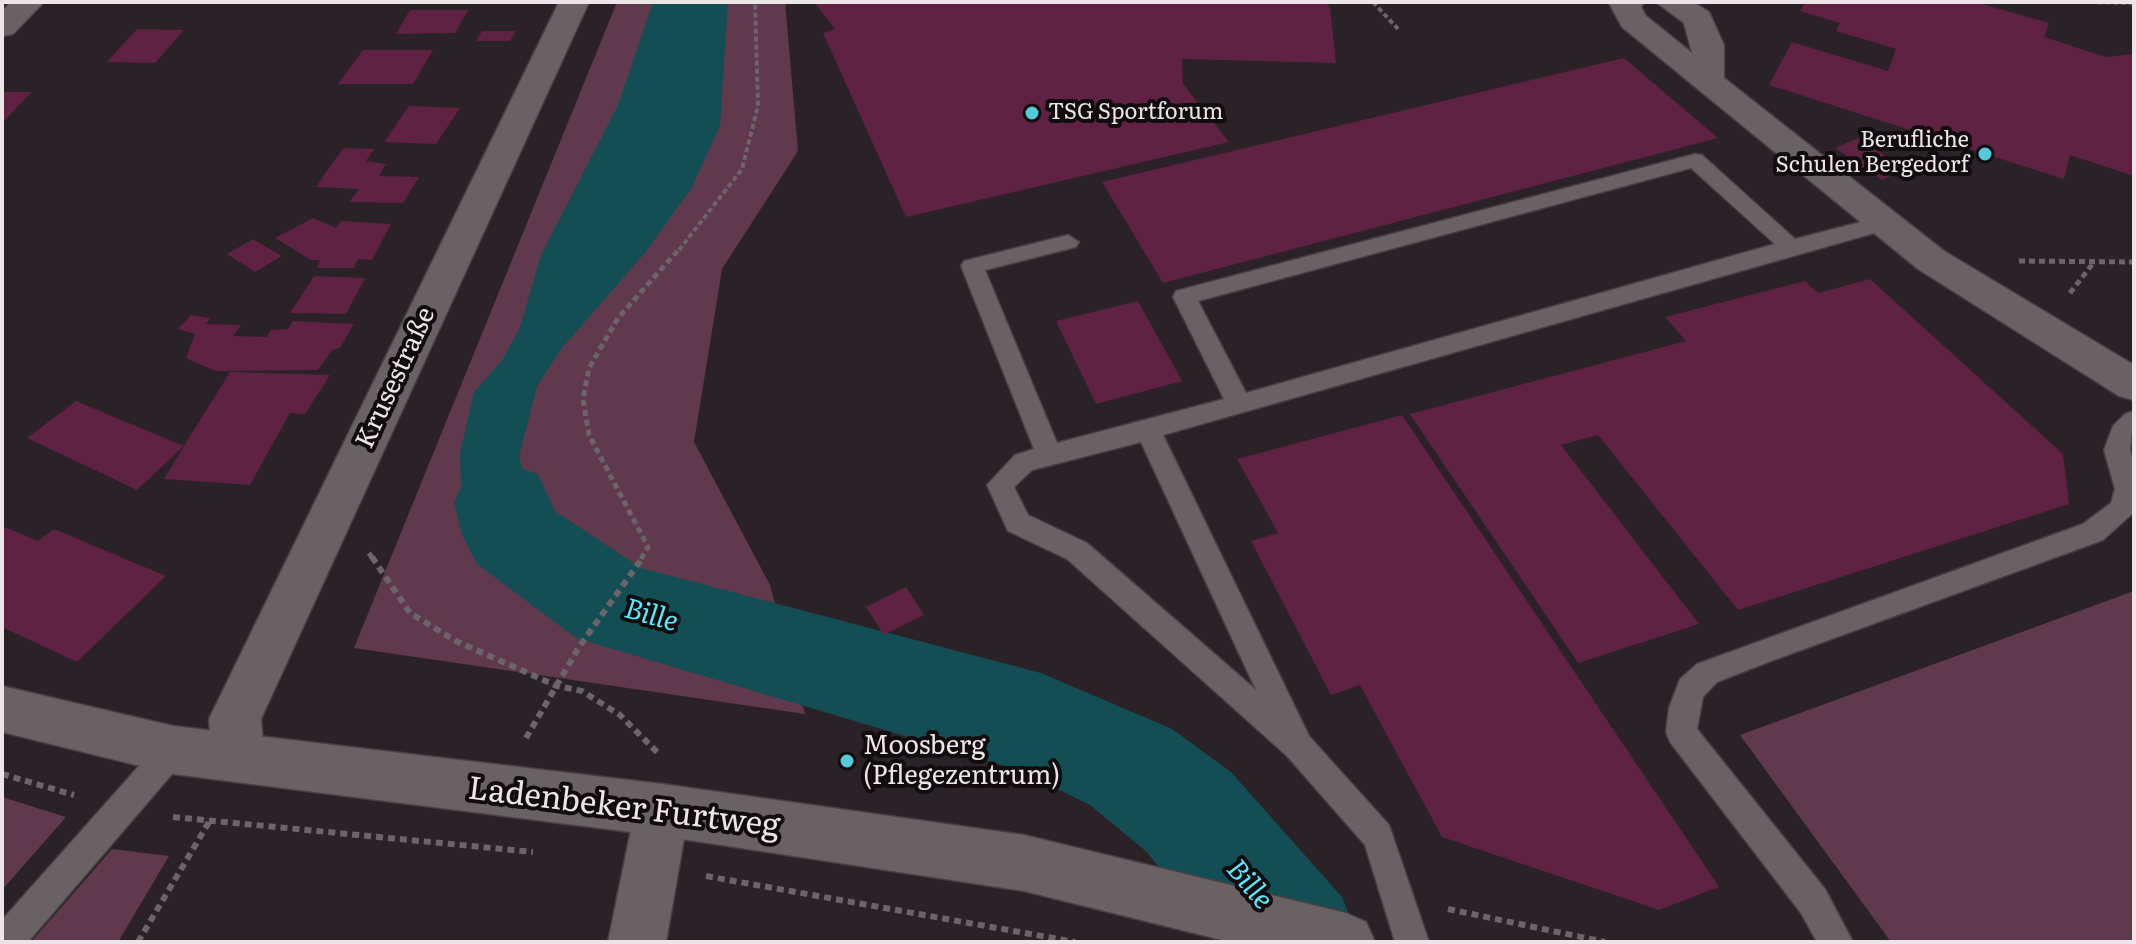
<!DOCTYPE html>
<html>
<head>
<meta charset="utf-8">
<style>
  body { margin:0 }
  #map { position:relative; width:2136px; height:944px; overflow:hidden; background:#2a2226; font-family:Literata,serif }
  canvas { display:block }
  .frame { position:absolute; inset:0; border:4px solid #ebe5e8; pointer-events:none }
</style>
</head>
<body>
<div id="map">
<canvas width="2136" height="944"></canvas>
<div class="frame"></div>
</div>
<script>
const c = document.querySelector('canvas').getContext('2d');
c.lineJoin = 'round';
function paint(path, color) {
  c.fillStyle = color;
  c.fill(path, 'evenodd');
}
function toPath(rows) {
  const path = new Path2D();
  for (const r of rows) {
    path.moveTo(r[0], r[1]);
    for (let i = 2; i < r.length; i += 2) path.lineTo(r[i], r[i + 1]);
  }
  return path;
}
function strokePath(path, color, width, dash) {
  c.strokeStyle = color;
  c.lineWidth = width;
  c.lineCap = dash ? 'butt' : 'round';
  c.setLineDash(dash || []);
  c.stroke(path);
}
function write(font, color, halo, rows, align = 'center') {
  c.font = font + ' Literata,serif';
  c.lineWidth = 8;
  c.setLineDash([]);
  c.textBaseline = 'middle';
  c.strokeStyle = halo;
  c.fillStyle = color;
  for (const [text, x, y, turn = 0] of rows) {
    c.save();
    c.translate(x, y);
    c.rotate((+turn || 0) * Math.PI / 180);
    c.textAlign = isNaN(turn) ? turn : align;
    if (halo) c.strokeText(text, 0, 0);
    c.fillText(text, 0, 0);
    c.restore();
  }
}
paint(toPath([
  [617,2,785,2,798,151,722,269,694,442,770,585,805,714,354,648],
  [2134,591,2134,942,1891,942,1740,735],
  [2,797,66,817,2,890],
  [112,849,169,856,118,942,31,942]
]), '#603a4c');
paint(toPath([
  [653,2,728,2,720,126,691,189,644,254,562,348,537,386,519,457,534,506,613,576,559,613,507,578,462,517,460,453,474,392,503,359,520,327,541,255,618,105]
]), '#144e55');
paint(toPath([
  [503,463,538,474,555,511,641,568,1041,673,1172,729,1231,772,1342,897,1360,942,1217,942,1147,852,1090,805,1019,770,576,638,477,564,462,535,454,502,468,474,503,463]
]), '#144e55');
paint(toPath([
  [814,2,1325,2,1330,8,1336,63,1182,59,1183,84,1229,142,906,217,823,33,835,29],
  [1806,2,1975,2,2049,23,2044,37,2106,57,2134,54,2134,176,2070,155,2064,179,1769,85,1792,42,1888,71,1896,49,1836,31,1840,23,1800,11],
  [410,10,468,10,455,33,396,34],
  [137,29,184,30,155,63,107,62],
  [482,31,516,31,510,41,476,41],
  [363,50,433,50,413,84,338,84],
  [1624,58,1718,138,1163,283,1102,182],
  [2,92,32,92,2,123],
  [409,106,460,108,436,144,384,142],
  [1858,138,1906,169,1882,180,1835,148],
  [343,148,374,149,366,161,386,164,379,176,419,177,403,203,349,202,359,189,316,187],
  [313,218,336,228,341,221,391,224,372,260,358,259,354,268,317,268,320,260,311,260,275,238],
  [253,239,268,248,282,256,255,272,227,254],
  [314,276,365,278,346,314,290,313],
  [1870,279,2063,454,2069,504,1738,610,1598,435,1561,445,1699,624,1578,663,1410,414,1686,341,1665,317,1805,281,1818,293],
  [1138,301,1182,381,1096,404,1056,321],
  [191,315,210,318,206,324,241,325,233,336,267,337,271,330,288,329,293,321,354,324,340,348,332,350,318,370,215,371,186,358,195,334,178,329],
  [230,372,330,375,305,414,290,413,250,485,164,479,184,446,137,490,27,438,76,401,184,446],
  [1402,415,1719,887,1659,910,1442,837,1360,685,1331,695,1251,541,1278,533,1237,459],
  [2,526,38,541,54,529,166,576,77,662,2,627],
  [906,587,924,615,884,635,866,607]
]), '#5f2242');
const lane = toPath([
  [1695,154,1702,155,1795,239,1884,216,1895,223,1892,228,1163,435,1309,736,1389,825,1429,942,1395,942,1365,845,1287,756,1067,559,1008,531,987,485,1015,455,1034,449,961,266,964,261,1068,235,1079,242,1076,247,985,270,1057,443,1224,399,1173,297,1176,291,1695,154],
  [1691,168,1775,244,1246,393,1198,301,1691,168],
  [1141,442,1256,690,1087,543,1028,515,1014,487,1032,470,1141,442],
  [2134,411,2130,450,2134,464,2134,512,2103,540,1771,661,1717,682,1703,697,1697,729,1825,889,1853,942,1817,942,1801,913,1670,742,1666,732,1669,708,1680,679,1697,664,2083,524,2111,503,2115,489,2104,450,2113,426,2125,414,2134,411],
  [173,736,184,740,188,750,184,760,28,942,2,942,2,920,162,740,173,736]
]);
const street = toPath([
  [11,2,44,2,13,34,2,36,2,11,11,2],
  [559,2,589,2,261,719,264,757,257,774,238,782,219,774,212,757,209,719,559,2],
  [1644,2,1641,7,1646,16,1692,53,1684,23,1656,2,1693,2,1709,12,1724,45,1724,78,1944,251,2134,365,2134,400,2119,396,1918,269,1622,27,1609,3,1644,2],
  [662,784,681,792,689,810,666,942,608,942,635,810,643,792,662,784]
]);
const secondary = toPath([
  [2,686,173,726,662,784,1024,835,1346,913,1366,922,1375,942,1230,942,1024,891,662,836,173,774,2,732,2,686]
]);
strokePath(lane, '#474043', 3);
strokePath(street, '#474043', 3);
strokePath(secondary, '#474043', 3);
strokePath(toPath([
  [1373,2,1398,29],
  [2089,2,2134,3],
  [679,250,742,169,758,106,755,2]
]), '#6b6468', 4, [5, 3]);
strokePath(toPath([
  [2019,261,2134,262],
  [2070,293,2094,262],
  [369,553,373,559],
  [641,559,648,547,589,435,583,399,589,368,618,318,680,248]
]), '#6b6468', 5, [6, 4]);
strokePath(toPath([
  [372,557,410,613,456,641,557,686,582,691,620,715,658,753],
  [526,738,579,647,643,557],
  [2,774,74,795],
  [173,817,533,852],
  [706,876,1075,942],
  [1448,909,1605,942],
  [138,942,209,822]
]), '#6b6468', 6, [7, 5]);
paint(lane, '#6a6165');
paint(street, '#6a6165');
paint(secondary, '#6a6165');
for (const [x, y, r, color] of [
  [1032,113,8,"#53cbdb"],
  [1985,154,8,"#53cbdb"],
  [847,761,8,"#53cbdb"]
]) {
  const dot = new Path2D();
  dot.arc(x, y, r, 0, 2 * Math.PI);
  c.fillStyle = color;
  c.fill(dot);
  strokePath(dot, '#110d0e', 3);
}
write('22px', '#ebe5e8', '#110d0e', [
  ["TSG Sportforum",1048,113],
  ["Berufliche",1969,141,"right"],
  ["Schulen Bergedorf",1969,166,"right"]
], 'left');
write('26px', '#ebe5e8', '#110d0e', [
  ["Krusestraße",396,378,-65]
]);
write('26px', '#ebe5e8', '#110d0e', [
  ["Moosberg",863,746],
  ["(Pflegezentrum)",863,776]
], 'left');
write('italic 28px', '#55ebff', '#110d0e', [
  ["Bille",651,616,16],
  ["Bille",1249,885,50]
]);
write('32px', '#ebe5e8', '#110d0e', [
  ["Ladenbeker Furtweg",624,808,7]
]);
</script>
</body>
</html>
